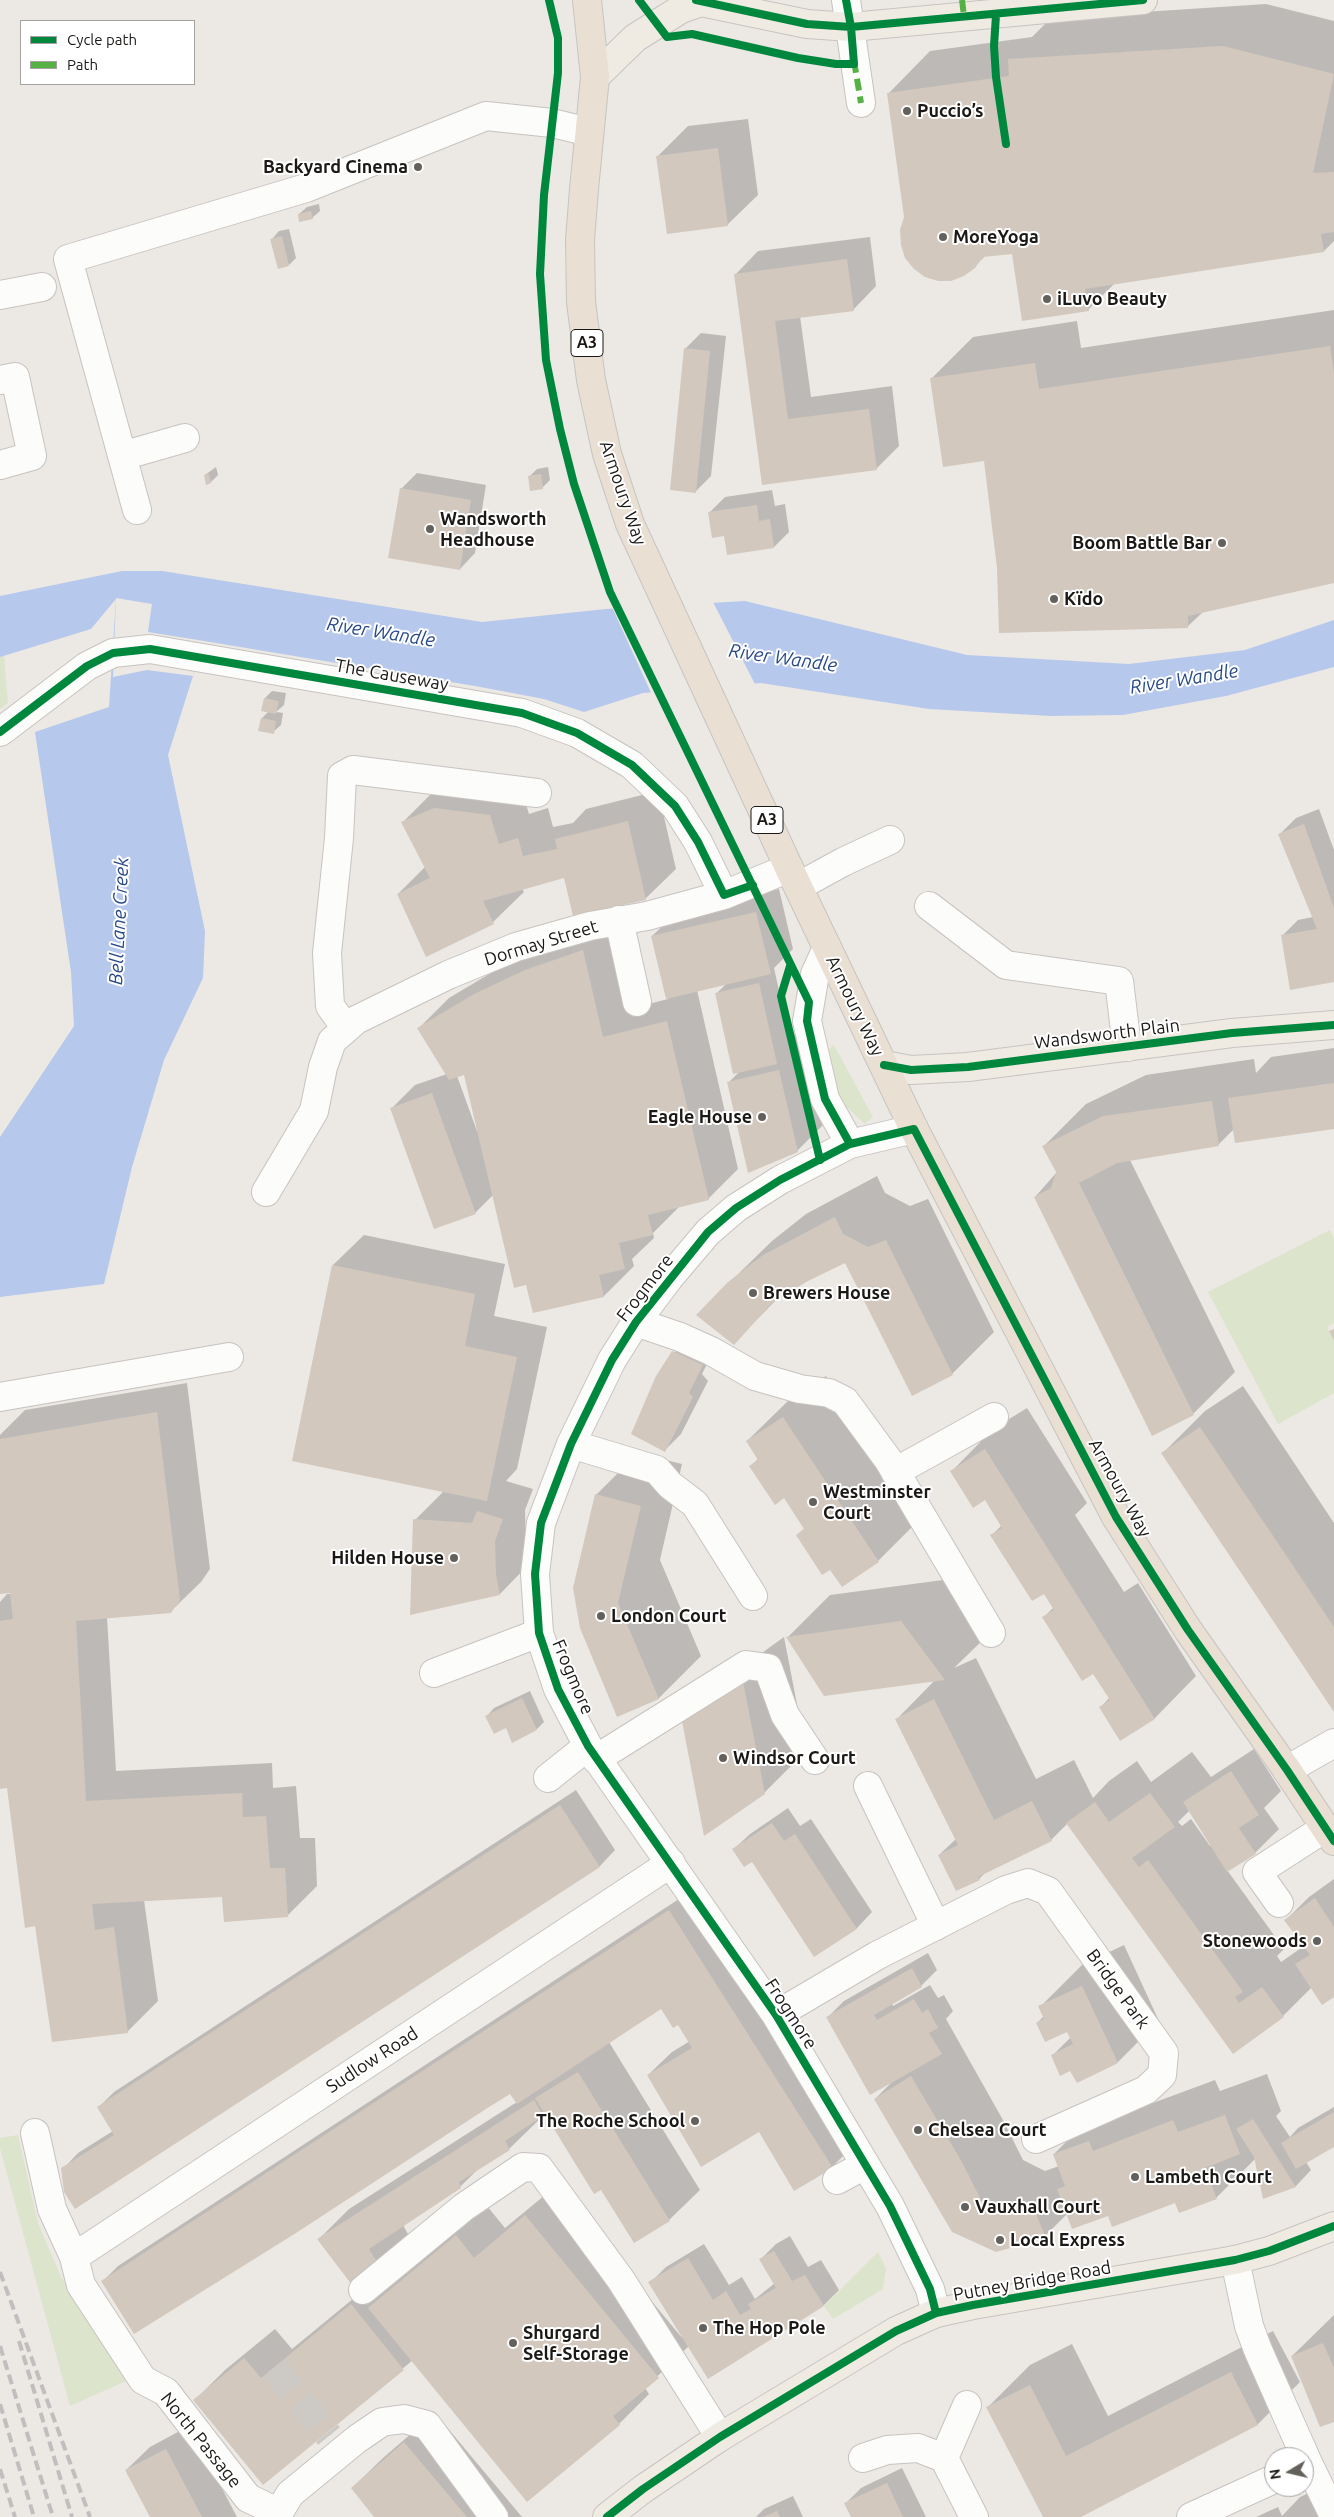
<!DOCTYPE html>
<html>
<head>
<meta charset="utf-8">
<style>
  body { margin:0 }
  #map { position:relative; width:1334px; height:2517px; overflow:hidden; background:#ece8e4; font-family:Ubuntu,sans-serif }
  canvas { display:block }
  .legend { position:absolute; left:20px; top:20px; width:175px; height:65px; box-sizing:border-box; background:#fff; border:1px solid #a4a3a1; margin:0; padding:6px 9px; list-style:none; font-size:15px; color:#1b1815 }
  .legend li { display:flex; align-items:center; gap:10px; height:25px }
  .legend b { width:25px; border:1px solid #a4a3a1 }
  .north { position:absolute; left:1264px; top:2447px; width:50px; height:50px; box-sizing:border-box; background:#fff; border:1px solid #a4a3a1; border-radius:50%; rotate:261deg; font-size:14px; font-weight:700; line-height:20px; text-align:center; color:#1b1815 }
  .north::after { content:''; display:block; margin:auto; width:18px; height:22px; background:#64615d; clip-path:polygon(50% 0,100% 100%,50% 72%,0 100%) }
</style>
</head>
<body>
<div id="map">
<canvas width="1334" height="2517"></canvas>
<ul class="legend">
<li><b style="height:6px;background:#00873e"></b>Cycle path</li>
<li><b style="height:6px;background:#55b144"></b>Path</li>
</ul>
<div class="north">N</div>
</div>
<script>
const c = document.querySelector('canvas').getContext('2d');
c.lineJoin = 'round';
function paint(path, color) {
  c.fillStyle = color;
  c.fill(path, 'evenodd');
}
function toPath(rows) {
  const path = new Path2D();
  for (const r of rows) {
    path.moveTo(r[0], r[1]);
    for (let i = 2; i < r.length; i += 2) path.lineTo(r[i], r[i + 1]);
  }
  return path;
}
function strokePath(path, color, width, dash) {
  c.strokeStyle = color;
  c.lineWidth = width;
  c.lineCap = dash ? 'butt' : 'round';
  c.setLineDash(dash || []);
  c.stroke(path);
}
function write(font, color, halo, rows, align = 'center') {
  c.font = font + ' Ubuntu,sans-serif';
  c.lineWidth = 4;
  c.setLineDash([]);
  c.textBaseline = 'middle';
  c.strokeStyle = halo;
  c.fillStyle = color;
  for (const [text, x, y, turn = 0] of rows) {
    c.save();
    c.translate(x, y);
    c.rotate((+turn || 0) * Math.PI / 180);
    c.textAlign = isNaN(turn) ? turn : align;
    if (halo) c.strokeText(text, 0, 0);
    c.fillText(text, 0, 0);
    c.restore();
  }
}
paint(toPath([
  [4,655,8,703,0,709,0,657],
  [834,1045,873,1117,865,1124,839,1100,827,1051],
  [1330,1230,1334,1238,1334,1323,1327,1327,1334,1341,1334,1393,1278,1424,1208,1292],
  [18,2135,38,2223,61,2277,133,2378,70,2406,0,2148,0,2138],
  [878,2252,886,2268,883,2289,833,2319,824,2306]
]), '#dce5cc');
paint(toPath([
  [122,571,162,571,482,622,606,609,745,601,967,655,1129,664,1245,650,1334,620,1334,667,1226,696,1123,715,1051,716,929,709,761,683,643,693,584,712,544,699,475,686,198,640,193,676,168,755,205,931,203,978,164,1060,132,1167,104,1284,0,1297,0,1137,74,1026,71,972,35,732,109,707,116,599,91,629,0,657,0,596]
]), '#b6c8ec');
paint(toPath([
  [116,598,152,604,148,632,198,640,193,676,147,670,113,677],
  [712,600,756,686,652,695,612,607]
]), '#ece8e4');
paint(toPath([
  [1266,4,1334,21,1334,241,1324,251,1115,283,1088,310,1013,253,985,256,974,267,906,217,889,93,930,51,1032,37,1051,18],
  [748,119,758,195,727,225,658,156,688,126],
  [319,204,320,211,312,218,299,214,307,207],
  [289,229,296,258,289,265,272,239,279,231],
  [870,237,876,286,853,310,800,316,811,397,892,386,899,446,876,469,763,484,735,275,758,251],
  [1334,310,1334,582,1204,611,1187,627,999,568,985,460,931,379,973,337,1077,321,1081,348],
  [701,333,726,336,711,476,696,491,685,349],
  [216,467,218,475,211,482,205,475],
  [548,467,550,480,542,488,529,477,537,469],
  [417,473,486,485,475,553,460,569,401,489],
  [772,490,775,506,785,504,789,532,774,547,725,535,709,513,725,497],
  [272,691,286,693,284,705,276,712,283,713,281,725,273,732,262,718,269,711,265,698],
  [520,785,529,814,548,808,553,827,573,823,586,809,658,791,676,869,645,899,565,877,522,889,524,892,493,922,427,955,398,894,426,866,403,822,433,792],
  [1319,809,1334,850,1334,981,1282,936,1298,920,1313,917,1280,834,1296,818],
  [779,889,793,949,774,968,789,1036,820,1029,839,1109,797,1151,728,1083,740,1071,716,994,727,983,697,990,738,1169,708,1199,680,1206,653,1233,654,1238,632,1259,634,1266,604,1296,527,1283,494,1194,475,1213,392,1108,415,1085,447,1074,419,1028,449,998,506,964,614,921,633,1008,668,999,652,936,676,913],
  [465,1074,479,1130,477,1131,457,1076],
  [1334,1048,1334,1128,1234,1129,1218,1145,1130,1160,1235,1372,1193,1414,1035,1197,1057,1172,1044,1146,1086,1104,1146,1075,1254,1059,1256,1073,1271,1057],
  [877,1176,885,1193,910,1206,928,1199,994,1332,952,1374,845,1261,805,1281,779,1297,734,1343,729,1283,772,1241,806,1214],
  [364,1235,505,1264,494,1316,547,1327,517,1469,506,1481,533,1489,525,1510,526,1544,530,1563,500,1594,412,1614,415,1520,444,1491,333,1265],
  [681,1344,710,1358,702,1374,708,1381,681,1434,665,1450,657,1376],
  [826,1376,920,1519,878,1561,830,1568,797,1535,805,1528,784,1497,751,1466,759,1458,747,1441,789,1400],
  [187,1383,210,1569,201,1582,170,1612,107,1617,116,1771,272,1763,273,1788,296,1786,300,1838,315,1838,317,1886,287,1916,223,1895,144,1900,158,2001,127,2032,36,1924,8,1787,0,1787,0,1602,7,1594,12,1594,11,1591,0,1593,0,1435,25,1410],
  [1243,1386,1334,1523,1334,1710,1163,1453,1205,1411],
  [1027,1408,1087,1503,1075,1515,1124,1592,1138,1583,1196,1676,1155,1718,1121,1739,1101,1707,1110,1697,1094,1672,1044,1617,1054,1607,1044,1592,992,1535,1002,1525,985,1499,952,1471,993,1429],
  [638,1453,682,1464,660,1560,701,1656,659,1698,618,1715,596,1495],
  [943,1580,986,1637,954,1668,976,1658,1036,1779,1074,1760,1093,1798,1109,1781,1137,1761,1151,1782,1192,1752,1211,1777,1254,1749,1281,1791,1264,1808,1279,1829,1255,1853,1227,1870,1284,1949,1277,1956,1281,1962,1304,1946,1286,1920,1309,1897,1334,1879,1334,1996,1312,1987,1283,2016,1233,2052,1068,1823,1051,1840,986,1872,979,1879,939,1855,956,1839,897,1719,935,1680,788,1637,830,1595],
  [1190,1810,1211,1845,1210,1846,1191,1819,1182,1826,1178,1822],
  [784,1637,806,1751,764,1793,726,1679],
  [530,1691,544,1722,537,1729,506,1727,487,1716,494,1708],
  [576,1790,615,1850,600,1866,76,2207,63,2169,78,2153,113,2131,98,2108,114,2092],
  [788,1808,800,1826,811,1819,872,1912,857,1928,815,1955,752,1860,734,1849,750,1834],
  [685,1895,847,2152,832,2167,648,2075,672,2052,690,2041,680,2025,662,2007,609,2042,700,2190,669,2220,602,2188,546,2113,509,2149,479,2168,460,2187,403,2225,409,2236,379,2266,319,2239,349,2209,517,2102,511,2092,103,2281,118,2266],
  [1124,1945,1159,2021,1118,2062,1071,2069,1052,2056,1071,2037,1068,2030,1037,2023,1044,2016,1040,2007,1082,1965],
  [928,1953,937,1970,921,1986,892,2003,893,2006,930,1985,938,1998,944,1995,953,2011,946,2019,1003,2120,1023,2160,1045,2171,1059,2166,1054,2154,1096,2112,1134,2110,1215,2080,1220,2091,1267,2074,1281,2111,1276,2116,1290,2137,1298,2128,1334,2107,1334,2146,1306,2162,1311,2170,1296,2186,1264,2198,1256,2158,1216,2198,1176,2201,1108,2214,1067,2214,1045,2236,996,2250,875,2099,892,2082,828,2017,844,2001],
  [556,2186,683,2339,650,2283,666,2267,704,2244,729,2285,742,2277,755,2299,775,2283,760,2260,776,2244,790,2236,808,2267,821,2260,839,2290,824,2305,689,2346,645,2388,649,2394,619,2424,527,2500,413,2360,264,2483,195,2400,225,2370,275,2329,292,2349,382,2275,391,2286,487,2206,505,2228],
  [1334,2315,1334,2420,1292,2356],
  [1273,2331,1300,2382,1258,2424,1078,2517,1044,2517,988,2407,1030,2365,1072,2344,1108,2416],
  [435,2413,522,2517,376,2517,352,2488,383,2458],
  [189,2426,237,2517,151,2517,126,2470,150,2447],
  [902,2468,926,2517,852,2517,846,2503,861,2488],
  [1331,2483,1334,2517,1256,2517,1278,2507,1282,2516,1300,2497],
  [793,2496,803,2517,756,2517,764,2509]
]), '#0003');
paint(toPath([
  [1223,46,1334,74,1313,173,1334,172,1334,232,1321,234,1324,252,1085,289,1089,311,1022,321,1012,254,983,257,975,268,964,276,951,281,938,281,925,277,914,269,905,258,901,245,900,230,904,217,887,93,1009,76,1008,59],
  [718,148,728,226,667,234,656,156],
  [311,211,313,219,299,222,298,214],
  [282,236,289,266,278,269,270,239],
  [847,259,854,311,775,321,788,419,869,409,877,470,762,485,734,274],
  [1330,346,1334,374,1334,583,1188,616,1188,628,999,633,997,568,984,461,943,467,930,378,1035,363,1039,389],
  [684,348,710,351,696,493,670,490],
  [209,474,211,483,206,485,204,475],
  [541,474,543,489,530,491,528,476],
  [400,488,471,500,460,570,388,558],
  [757,505,759,521,770,519,774,548,727,555,724,536,712,538,708,512],
  [264,698,279,701,276,714,261,711],
  [261,718,276,721,274,734,258,731],
  [434,808,490,815,499,844,518,838,523,856,557,849,555,839,628,821,646,900,573,916,564,878,483,901,494,924,426,957,397,894,430,878,401,822],
  [1304,824,1334,908,1334,982,1290,990,1281,935,1317,929,1278,834],
  [756,912,771,974,666,999,651,936],
  [583,950,603,1037,667,1021,709,1200,648,1215,653,1235,619,1243,625,1269,599,1275,604,1297,533,1313,526,1285,514,1288,464,1075,449,1080,417,1028,474,994,525,970],
  [759,983,777,1064,733,1074,715,993],
  [779,1070,798,1152,748,1173,727,1082],
  [1334,1083,1334,1129,1235,1143,1228,1098],
  [432,1093,476,1214,434,1229,390,1108],
  [1212,1101,1219,1146,1117,1163,1079,1183,1194,1415,1152,1436,1034,1197,1051,1188,1056,1172,1042,1146,1103,1116],
  [835,1217,843,1234,868,1247,886,1240,953,1375,912,1396,845,1263,806,1282,771,1304,734,1345,696,1315,728,1282,763,1255],
  [332,1265,475,1294,465,1346,517,1357,487,1501,292,1461],
  [1334,1329,1334,1341,1329,1331],
  [672,1351,703,1365,689,1393,693,1397,665,1452,631,1434,656,1376],
  [157,1412,180,1600,171,1613,76,1621,86,1801,242,1793,243,1817,266,1816,270,1868,285,1868,288,1917,224,1922,222,1897,92,1904,95,1930,114,1927,128,2033,52,2042,35,1926,25,1928,7,1788,0,1789,0,1621,13,1619,10,1593,0,1594,0,1439],
  [783,1417,879,1562,842,1587,830,1570,822,1575,796,1535,804,1529,784,1498,775,1505,749,1466,758,1460,746,1441],
  [1200,1427,1334,1627,1334,1712,1161,1453],
  [985,1449,1155,1719,1120,1741,1099,1707,1110,1700,1093,1674,1082,1681,1042,1617,1054,1610,1044,1594,1032,1601,990,1535,1002,1528,985,1500,973,1508,950,1471],
  [595,1494,641,1506,618,1603,659,1699,617,1717,580,1628,573,1588],
  [477,1511,503,1519,495,1541,496,1575,500,1595,410,1615,413,1519,472,1523],
  [901,1621,945,1680,824,1696,786,1637],
  [742,1677,765,1794,704,1836,682,1721],
  [522,1698,537,1730,512,1743,506,1728,494,1734,485,1716],
  [934,1699,994,1820,1032,1801,1052,1841,978,1877,980,1880,956,1891,938,1855,958,1845,895,1719],
  [1231,1771,1259,1815,1239,1828,1256,1854,1227,1872,1183,1802],
  [1150,1793,1175,1827,1132,1858,1139,1867,1148,1860,1243,1992,1235,1997,1239,2003,1262,1987,1284,2017,1233,2054,1066,1823,1095,1802,1109,1822],
  [560,1805,600,1867,75,2209,64,2192,61,2168,114,2135,97,2107],
  [772,1823,784,1841,795,1834,857,1929,814,1957,752,1862,744,1867,732,1849],
  [1315,1898,1334,1927,1334,1997,1322,2005,1295,1964,1310,1955,1284,1920],
  [669,1910,833,2168,794,2191,759,2132,701,2167,647,2075,692,2048,678,2025,673,2028,661,2009,517,2104,510,2094,489,2107,296,2233,134,2334,101,2281],
  [912,1968,922,1987,874,2015,877,2020,914,1999,922,2013,928,2009,938,2028,929,2033,942,2054,870,2095,826,2017],
  [1082,1986,1118,2063,1077,2083,1070,2071,1060,2076,1051,2055,1073,2044,1067,2032,1045,2042,1036,2023,1044,2019,1038,2006],
  [578,2072,670,2221,634,2243,601,2190,594,2194,535,2098],
  [911,2076,962,2162,982,2202,1003,2212,1031,2202,1046,2238,996,2252,952,2232,874,2099],
  [534,2100,543,2116,505,2141,510,2150,459,2182,461,2188,369,2249,380,2267,352,2285,317,2239],
  [1334,2112,1334,2147,1296,2169,1281,2143],
  [1225,2115,1240,2154,1205,2168,1217,2199,1179,2213,1175,2203,1112,2227,1108,2216,1072,2229,1057,2189,1065,2186,1053,2154,1089,2141,1093,2151,1173,2120,1178,2132],
  [1253,2119,1296,2187,1263,2199,1254,2157,1236,2129],
  [525,2215,659,2378,613,2416,620,2425,527,2502,368,2308,456,2235,474,2258],
  [774,2251,792,2281,805,2275,824,2306,708,2379,648,2282,688,2258,713,2300,726,2291,740,2315,751,2309,748,2304,776,2288,759,2259],
  [351,2304,404,2370,263,2485,193,2400,244,2358,261,2378],
  [1323,2343,1334,2368,1334,2422,1320,2427,1291,2356],
  [1231,2372,1258,2425,1081,2517,1043,2517,986,2407,1030,2385,1066,2456],
  [404,2442,467,2517,374,2517,351,2488],
  [166,2449,202,2517,150,2517,125,2470],
  [887,2483,903,2517,851,2517,844,2503],
  [777,2511,780,2517,763,2517]
]), '#d2c8bd');
strokePath(toPath([
  [274,2368,329,2436]
]), '#cdc9c5', 28, [28, 14]);
const minor = toPath([
  [846,0,861,103],
  [0,295,42,287],
  [0,380,15,377,32,456,0,465],
  [122,456,185,438],
  [137,510,68,259,306,188,486,116,552,123,589,132],
  [0,732,87,666,113,653,150,649,522,713,577,733,632,765,675,806,698,842,724,895],
  [799,886,843,862,890,840],
  [929,906,1006,965,1119,981,1127,1047],
  [619,920,637,1002],
  [827,948,815,974,807,1021,825,1099,850,1144],
  [346,1028,330,1006,327,953,339,838,342,776,353,770,537,793],
  [914,1129,850,1144,780,1180,736,1208,708,1232,669,1278,636,1322,612,1360,571,1444,541,1523,535,1574,539,1633,558,1689,588,1746,776,2015,890,2206,930,2289,936,2313],
  [266,1192,314,1111,323,1067,332,1041,356,1020,448,975,516,947,590,926,647,916,724,895,789,868],
  [636,1322,680,1337,711,1351,755,1376,800,1389,829,1393,845,1401,889,1461,991,1633],
  [0,1397,229,1357],
  [571,1444,657,1470,670,1485,695,1504,753,1596],
  [895,1472,994,1417],
  [434,1673,539,1633],
  [596,1759,746,1665,768,1668,785,1715,815,1760],
  [1287,1770,1334,1743],
  [548,1778,588,1746],
  [868,1786,936,1926],
  [1279,1903,1257,1872,1325,1828],
  [776,2015,878,1955,1006,1890,1028,1883,1048,1891,1164,2053,1162,2075,1146,2090,1036,2139],
  [35,2133,52,2209,74,2257,81,2285,143,2380,166,2392,248,2498,269,2508,281,2509],
  [837,2180,865,2165],
  [74,2257,671,1863],
  [1235,2260,1249,2326,1258,2350,1308,2463,1334,2516],
  [363,2290,464,2207,523,2167,539,2168,621,2280,720,2437],
  [863,2458,887,2450,918,2448,944,2458,974,2517],
  [944,2458,967,2405],
  [281,2509,290,2494,357,2439,382,2422,404,2419,427,2425,494,2517],
  [1191,2517,1274,2479]
]);
const major = toPath([
  [595,77,635,38,681,9,701,2,807,24,851,27,1143,0],
  [884,1065,911,1070,968,1067,1232,1033,1334,1025],
  [607,2517,643,2489,720,2437,896,2331,936,2313,973,2305,1235,2260,1269,2251,1334,2226]
]);
const highway = toPath([
  [587,0,595,77,584,189,580,240,581,302,591,380,607,454,630,524,789,868,914,1129,1116,1517,1188,1630,1287,1770,1334,1841]
]);
strokePath(minor, '#c7c3c0', 30);
strokePath(major, '#c6c4c2', 30);
strokePath(highway, '#c6c4c2', 30);
strokePath(minor, '#fcfcfb', 28);
strokePath(major, '#f0ebe2', 28);
strokePath(highway, '#e9dfd2', 28);
strokePath(toPath([
  [0,2272,90,2517],
  [19,2341,72,2517],
  [0,2346,53,2517],
  [0,2404,34,2517],
  [0,2469,15,2517]
]), '#c0bebe', 4, [10, 5]);
strokePath(toPath([
  [962,0,964,16],
  [854,61,861,103]
]), '#55b144', 6, [12, 6]);
strokePath(toPath([
  [549,0,558,38,558,73,544,195,540,274,546,360,560,429,574,484,610,592,809,1002,807,1021,825,1099,850,1144],
  [639,0,667,37,692,34,798,58,836,64,854,64,851,27,846,0],
  [696,0,807,24,851,27,1143,0],
  [996,15,994,46,996,77,1006,144],
  [0,732,87,666,113,653,150,649,522,713,577,733,632,765,675,806,698,842,724,895,753,885],
  [790,966,781,996,820,1160],
  [884,1065,911,1070,968,1067,1232,1033,1334,1025],
  [936,2313,930,2289,890,2206,776,2015,588,1746,558,1689,539,1633,535,1574,541,1523,571,1444,612,1360,636,1322,708,1232,736,1208,780,1180,850,1144,914,1129,1116,1517,1188,1630,1287,1770,1334,1841],
  [607,2517,643,2489,720,2437,896,2331,936,2313,973,2305,1235,2260,1269,2251,1334,2226]
]), '#00873e', 8);
for (const [x, y, r, color] of [
  [907,111,5,"#64615d"],
  [418,167,5,"#64615d"],
  [943,237,5,"#64615d"],
  [1047,299,5,"#64615d"],
  [430,529,5,"#64615d"],
  [1222,543,5,"#64615d"],
  [1054,599,5,"#64615d"],
  [762,1117,5,"#64615d"],
  [753,1293,5,"#64615d"],
  [813,1502,5,"#64615d"],
  [454,1558,5,"#64615d"],
  [601,1616,5,"#64615d"],
  [723,1758,5,"#64615d"],
  [1317,1941,5,"#64615d"],
  [695,2121,5,"#64615d"],
  [918,2130,5,"#64615d"],
  [1135,2177,5,"#64615d"],
  [965,2207,5,"#64615d"],
  [1000,2240,5,"#64615d"],
  [703,2328,5,"#64615d"],
  [513,2343,5,"#64615d"]
]) {
  const dot = new Path2D();
  dot.arc(x, y, r, 0, 2 * Math.PI);
  c.fillStyle = color;
  c.fill(dot);
  strokePath(dot, '#fff', 2);
}
for (const [x, y, w] of [
  [587,343,32],
  [767,820,32]
]) {
  const box = new Path2D();
  box.roundRect(x - w / 2, y - 13.5, w, 27, 4);
  c.fillStyle = '#fff';
  c.fill(box);
  strokePath(box, '#1b1815', 1);
}
write('bold 16px', '#1b1815', null, [
  ["A3",587,343],
  ["A3",767,820]
]);
write('bold 18px', '#1b1815', '#fff', [
  ["Puccio’s",917,111],
  ["Backyard Cinema",408,167,"right"],
  ["MoreYoga",953,237],
  ["iLuvo Beauty",1057,299],
  ["Wandsworth",440,519],
  ["Headhouse",440,540],
  ["Boom Battle Bar",1212,543,"right"],
  ["Kïdo",1064,599],
  ["Eagle House",752,1117,"right"],
  ["Brewers House",763,1293],
  ["Westminster",823,1492],
  ["Court",823,1513],
  ["Hilden House",444,1558,"right"],
  ["London Court",611,1616],
  ["Windsor Court",733,1758],
  ["Stonewoods",1307,1941,"right"],
  ["The Roche School",685,2121,"right"],
  ["Chelsea Court",928,2130],
  ["Lambeth Court",1145,2177],
  ["Vauxhall Court",975,2207],
  ["Local Express",1010,2240],
  ["The Hop Pole",713,2328],
  ["Shurgard",523,2333],
  ["Self-Storage",523,2354]
], 'left');
write('18px', '#1b1815', '#fff', [
  ["Armoury Way",623,493,71],
  ["The Causeway",392,675,10],
  ["Dormay Street",541,943,-17],
  ["Armoury Way",855,1006,64],
  ["Wandsworth Plain",1107,1034,-7],
  ["Frogmore",645,1288,-52],
  ["Armoury Way",1120,1488,61],
  ["Frogmore",573,1677,67],
  ["Bridge Park",1118,1989,54],
  ["Frogmore",791,2014,57],
  ["Sudlow Road",372,2060,-33],
  ["Putney Bridge Road",1032,2281,-10],
  ["North Passage",201,2440,51]
]);
write('italic 19px', '#294a89', '#fff', [
  ["River Wandle",381,632,9],
  ["River Wandle",783,658,8],
  ["River Wandle",1184,679,-9],
  ["Bell Lane Creek",119,921,-87]
]);
</script>
</body>
</html>
